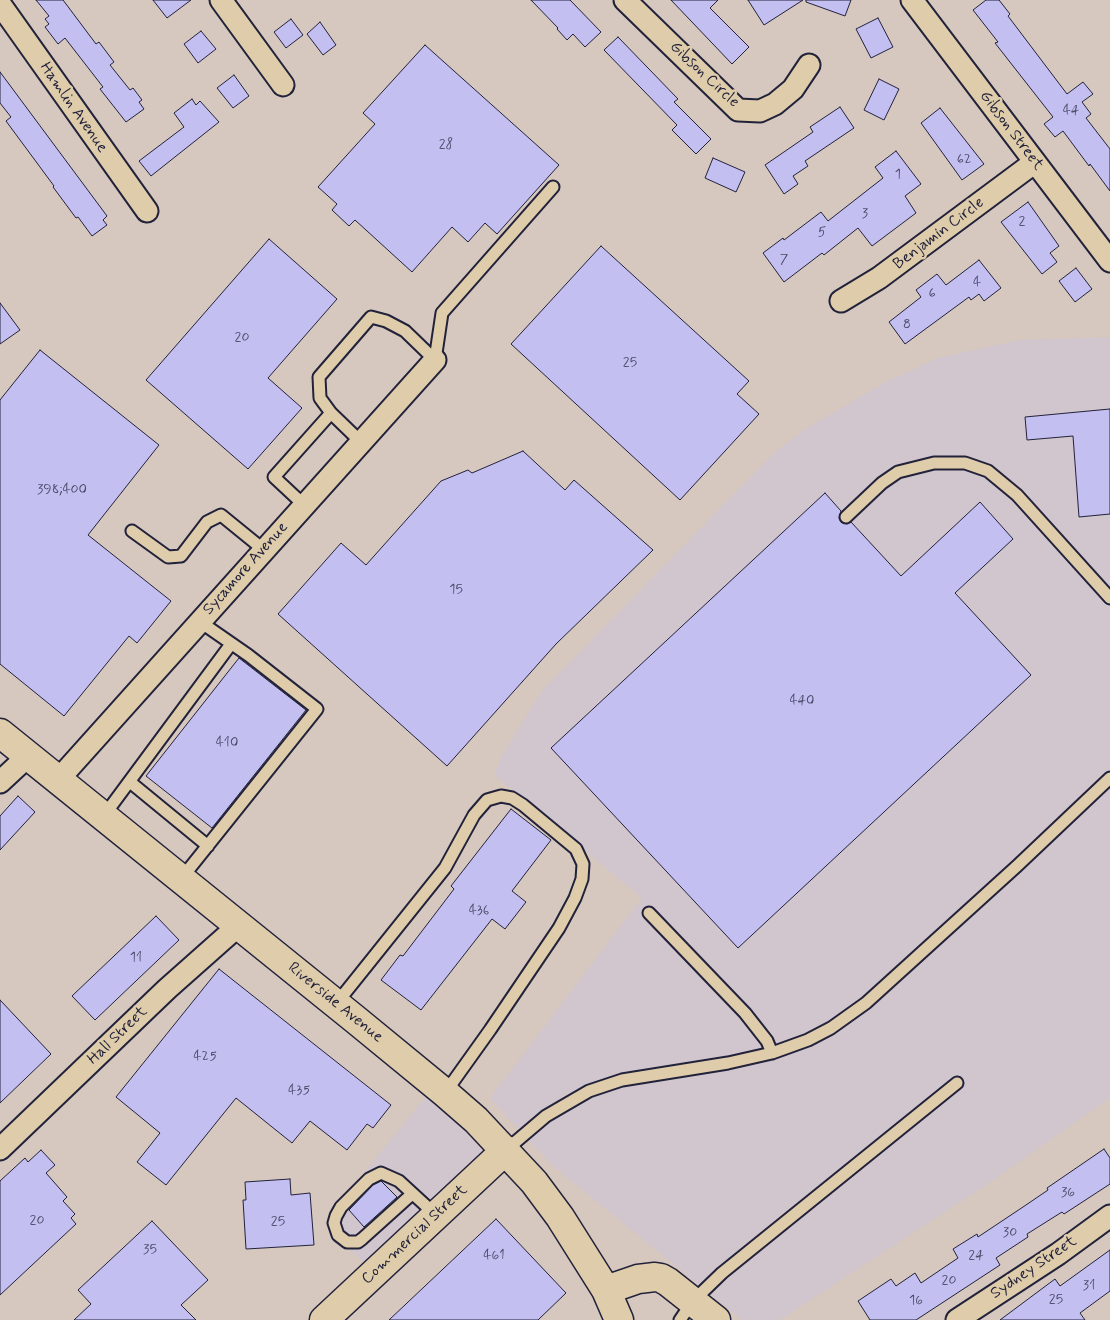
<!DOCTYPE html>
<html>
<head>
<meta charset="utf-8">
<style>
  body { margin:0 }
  canvas { display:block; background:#d6c8bf }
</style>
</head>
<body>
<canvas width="1110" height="1320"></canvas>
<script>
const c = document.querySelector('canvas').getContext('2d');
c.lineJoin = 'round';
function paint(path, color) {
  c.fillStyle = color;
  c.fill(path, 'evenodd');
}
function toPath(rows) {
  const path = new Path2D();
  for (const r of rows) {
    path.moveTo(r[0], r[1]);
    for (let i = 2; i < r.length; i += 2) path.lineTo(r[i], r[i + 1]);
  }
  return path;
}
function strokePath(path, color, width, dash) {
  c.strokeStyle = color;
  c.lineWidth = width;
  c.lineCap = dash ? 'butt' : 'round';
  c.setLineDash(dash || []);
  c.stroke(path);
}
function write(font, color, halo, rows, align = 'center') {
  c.font = font + ' Mynerve,sans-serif';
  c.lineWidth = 5;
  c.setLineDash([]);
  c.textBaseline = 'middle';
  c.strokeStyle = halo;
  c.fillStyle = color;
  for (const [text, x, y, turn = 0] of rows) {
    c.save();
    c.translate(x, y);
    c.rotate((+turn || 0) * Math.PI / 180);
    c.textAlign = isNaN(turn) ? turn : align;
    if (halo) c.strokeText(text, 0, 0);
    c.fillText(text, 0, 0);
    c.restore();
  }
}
paint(toPath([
  [1110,337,1110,1098,995,1179,780,1320,742,1320,553,1166,490,1098,642,898,494,775,503,754,541,692,774,453,807,428,884,383,938,358,1020,340],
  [432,1089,500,1150,369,1269,354,1253,333,1241,328,1217]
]), '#d1c5ce');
const building = toPath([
  [36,0,63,0,96,44,99,42,114,62,110,65,130,90,133,88,142,100,139,102,144,109,126,122,100,89,103,87,65,38,58,44,45,27,49,24,45,19,49,16,36,0],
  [153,0,191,0,167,18,153,0],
  [531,0,570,0,601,32,585,47,573,34,567,40,557,29,558,28,531,0],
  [671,0,718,0,710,8,749,47,732,64,671,0],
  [748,0,803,0,764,25,748,0],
  [806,0,851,0,845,16,806,2,806,0],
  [986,0,999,0,1010,14,1008,16,1067,94,1083,82,1093,94,1082,102,1091,114,1086,118,1110,149,1110,191,1090,164,1089,166,1063,131,1055,137,1044,124,1053,117,995,43,998,42,973,10,986,0],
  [878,18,893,47,871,58,856,29,878,18],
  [291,19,303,35,286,48,274,32,291,19],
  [320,22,336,45,323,55,307,34,320,22],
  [201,31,216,49,198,63,184,44,201,31],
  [618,37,678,99,674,102,711,139,696,154,672,130,677,125,604,50,618,37],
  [425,45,559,165,497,234,485,223,468,242,452,227,412,272,355,220,349,226,332,210,337,204,318,187,375,124,363,113,425,45],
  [0,72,107,216,103,220,107,225,92,236,78,217,76,218,53,187,54,186,6,121,11,117,0,103,0,72],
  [234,75,249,96,233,108,217,88,234,75],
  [879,79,899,89,884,120,864,110,879,79],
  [192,99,196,105,200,101,219,122,151,176,139,161,184,127,174,113,192,99],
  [840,107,854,128,805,161,808,166,793,176,798,184,784,194,765,165,813,132,810,127,840,107],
  [940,108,984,164,962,180,921,123,940,108],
  [896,151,921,184,905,196,916,213,872,246,858,228,824,255,822,253,784,282,763,253,783,238,784,240,821,212,828,221,883,178,875,167,896,151],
  [713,158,745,172,736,192,705,178,713,158],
  [1028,202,1059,246,1050,253,1057,262,1042,274,1001,222,1028,202],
  [269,239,337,299,268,378,302,408,248,469,146,380,269,239],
  [601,246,749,381,737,394,759,414,680,500,511,344,601,246],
  [979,260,1001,288,984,301,979,294,971,300,969,297,905,344,889,322,921,297,916,290,937,274,946,285,979,260],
  [1076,268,1092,289,1075,302,1059,281,1076,268],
  [0,303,20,330,0,344,0,303],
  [40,350,159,445,88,535,171,601,137,643,129,636,64,716,0,664,0,400,40,350],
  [1110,409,1110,514,1079,517,1073,436,1027,440,1025,417,1110,409],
  [523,451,565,490,574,480,653,550,556,644,447,766,278,614,341,543,366,565,441,481,468,470,472,473,523,451],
  [825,493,841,511,839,518,841,522,847,524,851,522,901,576,980,502,1013,539,955,593,1031,675,738,948,551,748,825,493],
  [239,658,306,710,212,828,146,776,239,658],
  [18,796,35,812,0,850,0,816,18,796],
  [511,809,551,840,512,891,526,902,505,929,492,919,421,1010,381,980,400,955,403,956,454,889,451,886,511,809],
  [156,916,179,940,95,1020,72,996,156,916],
  [219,969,391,1105,373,1128,367,1124,347,1150,310,1121,292,1143,236,1098,166,1185,137,1162,160,1133,116,1097,219,969],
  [0,1000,51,1054,0,1103,0,1000],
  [1104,1149,1110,1158,1110,1184,1064,1214,1062,1212,1027,1234,1028,1237,996,1258,1000,1265,916,1320,870,1320,858,1301,891,1279,896,1286,915,1273,921,1283,958,1258,953,1249,977,1234,978,1237,1023,1207,1048,1190,1047,1188,1104,1149],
  [41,1150,55,1165,46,1173,67,1197,63,1201,75,1214,71,1218,76,1224,0,1295,0,1181,25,1158,28,1162,41,1150],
  [290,1179,291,1195,310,1193,314,1245,246,1249,243,1200,246,1200,245,1182,290,1179],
  [381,1181,397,1197,364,1227,349,1210,373,1185,381,1181],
  [496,1219,566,1293,538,1320,389,1320,496,1219],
  [152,1221,208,1280,181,1305,196,1320,74,1320,91,1304,78,1290,152,1221],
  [1110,1250,1110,1291,1080,1313,1085,1320,1000,1320,1055,1279,1060,1286,1110,1250]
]);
paint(building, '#c4bff1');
strokePath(building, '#22223b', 1);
const lane = toPath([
  [435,360,442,313,553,187],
  [361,442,331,413,320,398,319,377,371,317,386,321,405,331,435,360],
  [304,505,274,477,331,413],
  [846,517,882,483,898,472,934,463,965,463,988,471,1017,495,1110,598],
  [132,531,168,557,181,556,207,522,221,515,264,550],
  [130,782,208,846],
  [103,817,231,644],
  [181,879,317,709,248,655,199,621],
  [649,913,745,1013,767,1041,772,1053],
  [336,1004,445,868,474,815,487,800,501,796,512,798,523,805,576,849,583,864,582,879,575,898,559,928,490,1030,445,1093],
  [506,1150,546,1116,589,1091,622,1080,728,1063,772,1053,808,1040,831,1028,866,1003,1017,866,1110,778],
  [412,1194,362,1239,358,1242,347,1242,338,1235,334,1223,336,1216,341,1207,369,1179,381,1173,399,1181,436,1215],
  [680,1320,693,1301,722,1273,957,1083]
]);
const street = toPath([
  [221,0,283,85],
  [625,0,738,110,760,111,775,104,793,89,809,65],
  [912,0,1110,261],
  [0,4,147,211],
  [841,301,879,278,1035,162],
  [58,780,435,360],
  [0,782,28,756],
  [0,1149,167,989,238,926],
  [957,1320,1058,1254,1110,1216]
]);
const secondary = toPath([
  [0,733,356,1020,445,1093,476,1120,534,1182,560,1217,606,1290,619,1320],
  [606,1290,638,1279,655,1277,661,1278,668,1282,716,1320],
  [324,1320,506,1150]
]);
strokePath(lane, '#22223b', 15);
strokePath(street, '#22223b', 25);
strokePath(secondary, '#22223b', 31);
strokePath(lane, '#deccaa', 11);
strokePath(street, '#deccaa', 21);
strokePath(secondary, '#deccaa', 28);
write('14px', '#4a4968', null, [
  ["44",1071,111],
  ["28",446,145],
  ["62",964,160],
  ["1",898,175],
  ["3",865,214],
  ["2",1022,222],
  ["5",822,233],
  ["7",784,260],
  ["4",977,283],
  ["6",932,294],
  ["8",907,325],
  ["20",242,338],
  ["25",630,363],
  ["398;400",62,490],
  ["15",456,590],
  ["440",802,701],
  ["410",227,743],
  ["436",479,911],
  ["11",136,958],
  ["425",205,1057],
  ["435",299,1091],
  ["36",1068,1193],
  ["20",37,1221],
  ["25",278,1222],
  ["30",1010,1233],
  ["35",150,1250],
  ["461",494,1256],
  ["24",976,1256],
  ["20",949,1281],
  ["31",1089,1286],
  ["25",1056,1300],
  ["16",916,1301]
]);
write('16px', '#22223b', '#deccaa', [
  ["Gibson Circle",704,75,43],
  ["Hamlin Avenue",73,108,55],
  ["Gibson Street",1011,131,53],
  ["Benjamin Circle",939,234,-37],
  ["Sycamore Avenue",246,569,-48],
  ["Riverside Avenue",335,1003,39],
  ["Hall Street",118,1036,-44],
  ["Commercial Street",415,1235,-43],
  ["Sydney Street",1034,1268,-34]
]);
</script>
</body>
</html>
